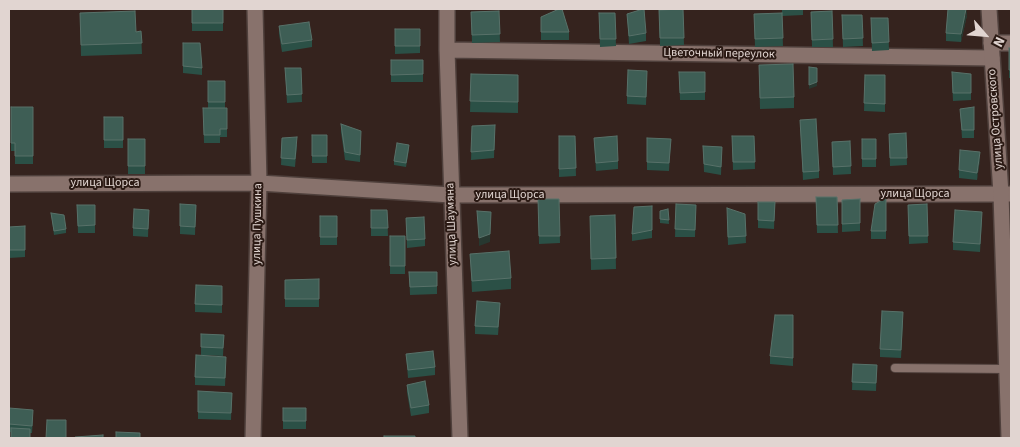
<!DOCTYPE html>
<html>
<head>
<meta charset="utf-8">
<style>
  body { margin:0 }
  #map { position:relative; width:1020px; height:447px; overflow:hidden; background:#35231e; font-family:"Source Sans 3",sans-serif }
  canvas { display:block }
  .frame { position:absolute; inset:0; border:10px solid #e1d5d1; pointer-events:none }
  .north { position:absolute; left:960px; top:10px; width:50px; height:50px; -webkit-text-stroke:4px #2b1a14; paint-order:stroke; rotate:117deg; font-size:14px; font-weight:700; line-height:20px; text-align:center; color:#e1d5d1 }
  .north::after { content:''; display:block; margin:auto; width:18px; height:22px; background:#e1d5d1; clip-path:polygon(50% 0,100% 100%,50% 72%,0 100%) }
</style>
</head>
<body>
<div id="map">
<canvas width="1020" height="447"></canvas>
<div class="frame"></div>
<div class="north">N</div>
</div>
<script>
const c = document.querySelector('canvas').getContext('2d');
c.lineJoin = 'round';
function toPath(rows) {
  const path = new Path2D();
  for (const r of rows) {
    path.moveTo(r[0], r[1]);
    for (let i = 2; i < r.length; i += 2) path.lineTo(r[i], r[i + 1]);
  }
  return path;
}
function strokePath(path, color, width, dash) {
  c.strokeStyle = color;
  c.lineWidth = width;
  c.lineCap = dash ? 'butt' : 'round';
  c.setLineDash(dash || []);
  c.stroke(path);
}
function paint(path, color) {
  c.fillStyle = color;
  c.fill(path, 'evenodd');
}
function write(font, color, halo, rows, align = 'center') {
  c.font = font + ' "Source Sans 3",sans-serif';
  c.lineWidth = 4;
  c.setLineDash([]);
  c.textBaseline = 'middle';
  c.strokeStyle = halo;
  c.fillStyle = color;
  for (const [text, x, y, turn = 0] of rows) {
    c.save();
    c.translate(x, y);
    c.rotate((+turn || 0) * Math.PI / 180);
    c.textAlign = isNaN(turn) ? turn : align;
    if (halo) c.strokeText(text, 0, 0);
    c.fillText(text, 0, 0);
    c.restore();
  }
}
const lane = toPath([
  [895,368,1007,369]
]);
const street = toPath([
  [447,9,447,50,460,438],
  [991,43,1011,43],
  [447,50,992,58],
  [9,184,259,183,451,195,1011,194],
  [253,438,259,183,255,9]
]);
const secondary = toPath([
  [989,9,1001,194,1009,438]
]);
strokePath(lane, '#4f403c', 10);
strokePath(street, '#4f403c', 18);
strokePath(secondary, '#4f403c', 18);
strokePath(lane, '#88726c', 8);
strokePath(street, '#88726c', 15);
strokePath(secondary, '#88726c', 15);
paint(toPath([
  [192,9,223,9,223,31,192,31],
  [683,9,684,45,660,46,659,10],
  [782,9,803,9,803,15,782,16],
  [499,11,500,42,472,43,471,12],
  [832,11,833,47,812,47,811,12],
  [80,13,136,32,141,31,142,54,81,56],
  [599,13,615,13,616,46,600,47],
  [782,13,783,46,755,47,754,14],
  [627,14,646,33,646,41,629,44],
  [842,15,862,15,863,46,843,47],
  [967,15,961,42,946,41,946,33],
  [541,17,569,32,569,40,541,40],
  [871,18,888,18,889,50,872,51],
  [279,26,312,40,312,47,282,52,279,34],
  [395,29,420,29,420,53,395,54],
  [183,43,202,68,202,75,183,73],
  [1009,48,1011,48,1011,78,1009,78],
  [391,60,423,60,423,82,391,82],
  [759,65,794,97,794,108,760,109],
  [285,68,301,68,302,102,287,103],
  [679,72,705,72,705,100,680,100],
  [471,74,518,75,518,113,470,112],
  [971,74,971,100,953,101,952,80],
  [865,75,885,75,885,112,864,111],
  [647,79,646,105,627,104,627,96],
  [208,81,225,81,225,108,227,108,227,137,220,137,220,143,204,143,203,108,208,108],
  [11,107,33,107,33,164,15,164,15,151,11,151],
  [974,107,974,138,962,138,960,109],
  [104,117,123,117,123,148,104,148],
  [800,120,819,171,819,178,803,180],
  [341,124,361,139,360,162,345,160,341,132],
  [495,125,494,158,471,160,472,126],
  [906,133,907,165,890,166,889,134],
  [312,135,327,135,327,163,312,163],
  [559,136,575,136,576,176,559,177],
  [732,136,754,136,755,169,733,170],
  [282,138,297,145,295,167,281,165],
  [594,138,618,161,618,169,596,171],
  [647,138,671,139,669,171,647,170],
  [128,139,145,139,145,174,128,174],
  [862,139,876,139,876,167,862,167],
  [850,141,851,174,833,175,832,142],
  [703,146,722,147,721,175,704,172],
  [409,149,406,167,394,165,394,161],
  [980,159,977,180,959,178,959,170],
  [816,197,837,197,838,233,817,233],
  [886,198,886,239,871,239,871,231],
  [538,199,559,199,560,243,539,244],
  [860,199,860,231,842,232,842,200],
  [775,202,774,229,758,228,758,220],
  [180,204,196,205,195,235,180,234],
  [676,204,696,205,695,237,675,237],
  [927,204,928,243,909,244,908,205],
  [77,205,95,205,95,233,78,233],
  [652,206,652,238,632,241,632,234],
  [668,209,669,224,660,223,660,211],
  [149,210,148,237,133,236,133,228],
  [371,210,387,210,388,236,371,236],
  [51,213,66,229,66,233,54,235],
  [745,214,746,243,728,245,727,216],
  [615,215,616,269,591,270,590,216],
  [320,216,337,216,337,245,320,245],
  [406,218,425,239,425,246,407,248],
  [982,219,980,252,953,250,953,242],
  [25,226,25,257,9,258,9,227],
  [390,236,405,236,405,274,390,274],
  [470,254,511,278,511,289,472,292],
  [409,272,437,272,437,294,410,295],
  [319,279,319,307,285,307,285,280],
  [222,286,222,313,195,312,195,304],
  [500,310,498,335,475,334,475,326],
  [903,320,901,358,880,357,880,349],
  [201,334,224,335,223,356,201,355],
  [406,354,435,367,435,375,408,378],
  [770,356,793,358,793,366,770,364],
  [226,364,225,386,195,385,195,377],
  [853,364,877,365,876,391,852,390],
  [407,385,429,405,429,413,411,416,407,392],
  [198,391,232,393,231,420,198,419],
  [9,408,33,418,32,433,30,433,30,438,11,438,11,432,9,432],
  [283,408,306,408,306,429,283,429]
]), '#2b5046');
paint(toPath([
  [967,9,967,15,961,42,961,34],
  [817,82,817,86,809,89,809,85],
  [980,152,980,159,977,180,977,173],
  [491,212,490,242,479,246,479,238]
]), '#273830');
const building = toPath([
  [192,9,223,9,223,23,192,23,192,9],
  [559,9,562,9,569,32,541,32,541,17,559,9],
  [643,9,644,9,646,33,629,36,627,14,643,9],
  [683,9,684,38,660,38,659,10,683,9],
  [948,9,966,9,961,34,946,33,948,9],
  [135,11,136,32,141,31,142,43,81,45,80,13,135,11],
  [499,11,500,34,472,35,471,12,499,11],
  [832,11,833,39,812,40,811,12,832,11],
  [599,13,615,13,616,39,600,39,599,13],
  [782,13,783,38,755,39,754,14,782,13],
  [842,15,862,15,863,38,843,39,842,15],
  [871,18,888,18,889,42,872,43,871,18],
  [309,22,312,40,282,44,279,26,309,22],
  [395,29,420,29,420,46,395,46,395,29],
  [183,43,200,43,202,68,183,66,183,43],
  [1009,48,1011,48,1011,70,1009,70,1009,48],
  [391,60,423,60,423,74,391,75,391,60],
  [793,64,794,97,760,98,759,65,793,64],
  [809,67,817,68,817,82,809,85,809,67],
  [285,68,301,68,302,94,287,95,285,68],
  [628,70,647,71,646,97,627,96,628,70],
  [679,72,705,72,705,92,680,93,679,72],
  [952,72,971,74,971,93,953,93,952,72],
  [471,74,518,75,518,102,470,101,471,74],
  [865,75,885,75,885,104,864,103,865,75],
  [208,81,225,81,225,102,208,102,208,81],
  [11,107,33,107,33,156,15,156,15,143,11,143,11,107],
  [974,107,974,130,962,130,960,109,974,107],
  [203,108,227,108,227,129,220,129,220,135,204,135,203,108],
  [104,117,123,117,123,140,104,140,104,117],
  [816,119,819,171,803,172,800,120,816,119],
  [341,124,361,131,360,155,345,152,341,124],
  [495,125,494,150,471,152,472,126,495,125],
  [906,133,907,158,890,158,889,134,906,133],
  [312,135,327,135,327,156,312,156,312,135],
  [559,136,575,136,576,168,559,169,559,136],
  [617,136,618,161,596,163,594,138,617,136],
  [732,136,754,136,755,162,733,162,732,136],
  [297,137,295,159,281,158,282,138,297,137],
  [647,138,671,139,669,163,647,162,647,138],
  [128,139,145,139,145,166,128,166,128,139],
  [862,139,876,139,876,159,862,159,862,139],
  [850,141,851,166,833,167,832,142,850,141],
  [397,143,409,145,406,163,394,161,397,143],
  [703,146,722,147,721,167,704,164,703,146],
  [960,150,980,152,977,173,959,170,960,150],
  [816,197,837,197,838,225,817,225,816,197],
  [886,198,886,231,871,231,875,204,886,198],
  [538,199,559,199,560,236,539,236,538,199],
  [860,199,860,223,842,224,842,200,860,199],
  [758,202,775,202,774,221,758,220,758,202],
  [180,204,196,205,195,227,180,226,180,204],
  [676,204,696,205,695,230,675,229,676,204],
  [927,204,928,236,909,236,908,205,927,204],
  [77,205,95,205,95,225,78,226,77,205],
  [652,206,652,230,632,234,634,207,652,206],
  [727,208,745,214,746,236,728,237,727,208],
  [134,209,149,210,148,229,133,228,134,209],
  [668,209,669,220,660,219,660,211,668,209],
  [371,210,387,210,388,228,371,228,371,210],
  [955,210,982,212,980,244,953,242,955,210],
  [477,211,491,212,490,234,479,238,477,211],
  [51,213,64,215,66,229,54,231,51,213],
  [615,215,616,258,591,259,590,216,615,215],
  [320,216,337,216,337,237,320,237,320,216],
  [424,217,425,239,407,240,406,218,424,217],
  [25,226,25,250,9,250,9,227,25,226],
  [390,236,405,236,405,266,390,266,390,236],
  [509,251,511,278,472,281,470,254,509,251],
  [409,272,437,272,437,286,410,287,409,272],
  [319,279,319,299,285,299,285,280,319,279],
  [196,285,222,286,222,305,195,304,196,285],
  [477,301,500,303,498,327,475,326,477,301],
  [882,311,903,312,901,350,880,349,882,311],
  [775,315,793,315,793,358,770,356,775,315],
  [201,334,224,335,223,348,201,347,201,334],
  [433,351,435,367,408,370,406,354,433,351],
  [196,355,226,357,225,378,195,377,196,355],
  [853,364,877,365,876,383,852,382,853,364],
  [425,381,429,405,411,408,407,385,425,381],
  [198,391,232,393,231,413,198,412,198,391],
  [9,408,33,410,32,426,9,424,9,408],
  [283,408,306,408,306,421,283,421,283,408],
  [47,420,66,420,66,438,46,438,47,420],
  [11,428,30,429,30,438,11,438,11,428],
  [116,432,140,433,140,438,116,438,116,432],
  [103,435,103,438,75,438,75,437,103,435],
  [384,436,415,436,415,438,384,438,384,436]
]);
paint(building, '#3e5e55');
strokePath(building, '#587169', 1);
write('12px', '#e1d5d1', '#2b1a14', [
  ["Цветочный переулок",719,54,1],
  ["улица Островского",996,119,-94],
  ["улица Щорса",105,183],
  ["улица Щорса",915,194],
  ["улица Щорса",510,195],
  ["улица Пушкина",258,224,-89],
  ["улица Шаумяна",452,224,-92]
]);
</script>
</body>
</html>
